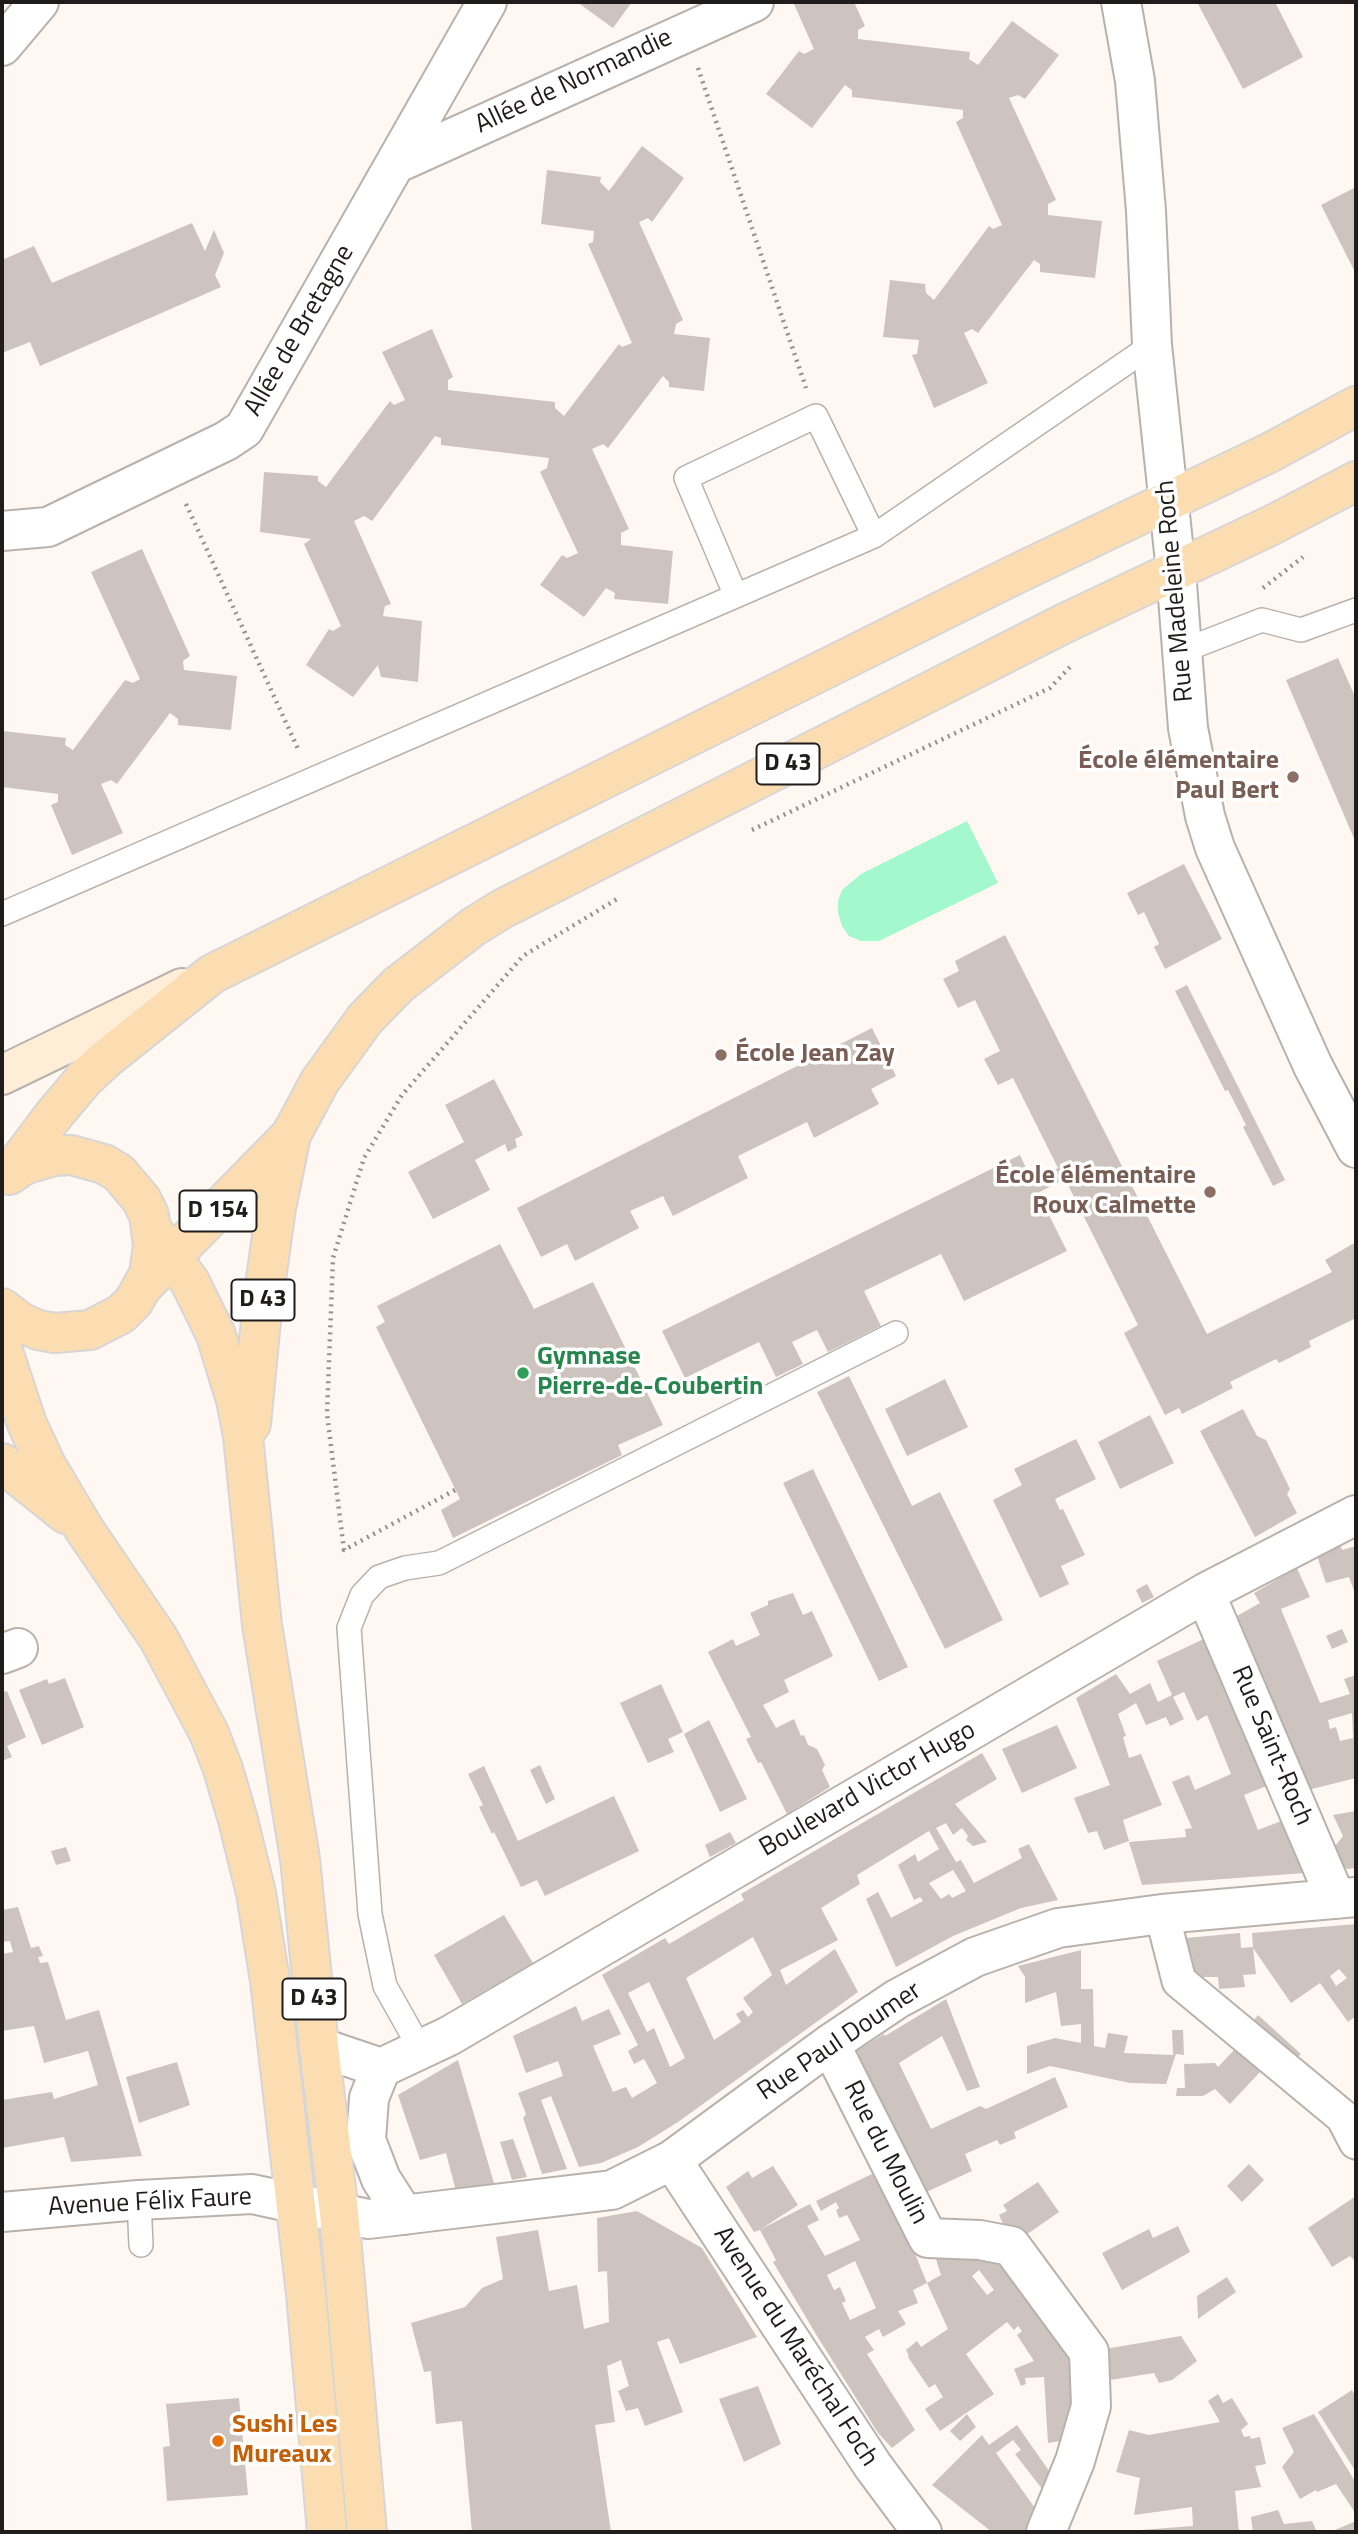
<!DOCTYPE html>
<html>
<head>
<meta charset="utf-8">
<style>
  body { margin:0 }
  #map { position:relative; width:1358px; height:2534px; overflow:hidden; background:#fff7f2; font-family:"Titillium Web",sans-serif }
  canvas { display:block }
  .frame { position:absolute; inset:0; border:4px solid #1f1c1b; pointer-events:none }
</style>
</head>
<body>
<div id="map">
<canvas width="1358" height="2534"></canvas>
<div class="frame"></div>
</div>
<script>
const c = document.querySelector('canvas').getContext('2d');
c.lineJoin = 'round';
function paint(path, color) {
  c.fillStyle = color;
  c.fill(path, 'evenodd');
}
function toPath(rows) {
  const path = new Path2D();
  for (const r of rows) {
    path.moveTo(r[0], r[1]);
    for (let i = 2; i < r.length; i += 2) path.lineTo(r[i], r[i + 1]);
  }
  return path;
}
function strokePath(path, color, width, dash) {
  c.strokeStyle = color;
  c.lineWidth = width;
  c.lineCap = dash ? 'butt' : 'round';
  c.setLineDash(dash || []);
  c.stroke(path);
}
function write(font, color, halo, rows, align = 'center') {
  c.font = font + ' "Titillium Web",sans-serif';
  c.lineWidth = 7;
  c.setLineDash([]);
  c.textBaseline = 'middle';
  c.strokeStyle = halo;
  c.fillStyle = color;
  for (const [text, x, y, turn = 0] of rows) {
    c.save();
    c.translate(x, y);
    c.rotate((+turn || 0) * Math.PI / 180);
    c.textAlign = isNaN(turn) ? turn : align;
    if (halo) c.strokeText(text, 0, 0);
    c.fillText(text, 0, 0);
    c.restore();
  }
}
paint(toPath([
  [967,821,998,883,879,941,861,941,849,936,842,926,838,913,838,901,842,890,861,874]
]), '#a3f8ce');
paint(toPath([
  [577,2,632,2,613,28],
  [793,2,854,2,865,26,858,30,858,39,970,52,969,59,978,65,1012,21,1059,55,1025,99,1018,95,1009,98,1056,200,1048,204,1048,215,1102,221,1095,278,1040,272,1040,264,1034,260,978,333,972,329,964,333,988,383,934,408,912,355,917,354,919,340,883,337,890,280,925,284,926,293,934,300,989,226,993,229,1002,225,956,122,963,118,963,110,852,97,852,90,845,85,812,128,766,94,799,51,804,54,814,49],
  [1197,2,1275,2,1303,57,1243,89],
  [642,146,684,178,652,222,648,218,639,222,683,320,676,324,674,334,710,338,704,391,669,387,669,382,663,376,608,448,603,444,592,449,629,529,621,533,621,545,673,551,668,604,614,599,615,593,606,588,584,617,540,585,562,555,567,558,578,553,540,472,547,468,549,458,441,445,441,438,435,436,372,521,364,516,354,521,391,604,385,606,383,616,422,621,418,682,381,677,378,665,353,697,306,665,329,629,333,631,341,626,304,544,311,539,260,532,264,472,318,476,318,481,326,487,390,401,394,405,405,400,382,352,432,329,453,377,448,380,448,390,555,402,555,408,564,416,619,344,622,347,632,343,588,244,593,242,594,231,541,224,547,170,601,177,600,182,609,191],
  [1356,187,1356,274,1321,205],
  [192,223,205,251,214,230,224,253,215,275,221,287,40,366,30,342,2,353,2,260,34,246,52,283],
  [142,549,190,656,183,661,184,670,237,676,231,730,178,725,178,719,170,713,117,784,111,780,101,784,123,833,72,855,51,805,58,802,58,794,2,787,2,731,66,738,65,745,73,750,125,680,133,683,140,679,91,572],
  [1338,658,1356,699,1356,843,1286,680],
  [1184,864,1222,939,1165,969,1154,947,1159,944,1144,912,1138,915,1127,893],
  [1005,935,1207,1334,1332,1272,1325,1260,1356,1242,1356,1318,1309,1341,1311,1347,1279,1363,1276,1359,1230,1382,1233,1388,1182,1414,1179,1408,1165,1415,1124,1333,1138,1325,1065,1179,1038,1193,1067,1251,964,1301,941,1254,864,1291,881,1326,828,1352,817,1330,792,1342,803,1364,776,1377,759,1342,685,1378,662,1331,1020,1155,1032,1181,1058,1168,1013,1078,998,1085,984,1059,1000,1051,975,1000,958,1008,943,979,959,971,955,961],
  [1187,985,1285,1180,1273,1186,1243,1127,1246,1125,1228,1090,1225,1091,1175,991],
  [872,1028,896,1076,871,1089,879,1104,814,1138,807,1122,738,1156,748,1178,673,1216,663,1196,630,1211,639,1228,575,1261,567,1244,541,1257,517,1208],
  [494,1079,523,1135,515,1139,517,1147,508,1152,505,1144,475,1160,490,1190,433,1219,408,1172,464,1142,445,1105],
  [500,1244,534,1309,593,1282,663,1425,618,1445,622,1455,453,1538,441,1510,460,1499,376,1327,385,1322,377,1306],
  [849,1376,912,1506,940,1492,1003,1620,945,1649,817,1392],
  [945,1379,968,1427,907,1456,885,1409],
  [1243,1409,1257,1436,1266,1440,1290,1489,1287,1494,1297,1513,1255,1537,1200,1431],
  [1150,1415,1174,1463,1120,1489,1098,1442],
  [1076,1439,1096,1479,1055,1499,1060,1510,1063,1509,1085,1555,1061,1566,1069,1584,1040,1598,993,1500,1022,1485,1014,1469],
  [813,1469,908,1667,879,1681,783,1483],
  [1340,1543,1342,1550,1356,1546,1356,1596,1349,1577,1326,1583,1317,1556],
  [1297,1568,1310,1597,1281,1609,1320,1703,1350,1694,1344,1679,1356,1675,1356,1778,1308,1790,1237,1616,1260,1603,1254,1593],
  [1352,1713,1353,1738,1340,1741,1336,1727,1330,1729,1328,1720],
  [1147,1584,1154,1597,1142,1603,1136,1590],
  [793,1593,803,1615,812,1611,833,1656,784,1680,789,1692,763,1705,776,1728,794,1719,801,1736,804,1735,808,1745,817,1749,825,1765,822,1770,830,1787,787,1814,761,1762,758,1763,746,1739,751,1737,708,1652,733,1639,736,1646,760,1635,750,1613,768,1605,768,1601],
  [1342,1629,1348,1642,1332,1649,1326,1636],
  [1210,1636,1274,1783,1244,1795,1258,1830,1289,1818,1305,1873,1142,1885,1129,1842,1186,1837,1185,1829,1192,1828,1172,1782,1189,1775,1195,1790,1231,1774,1207,1715,1197,1721,1184,1692,1173,1697,1184,1719,1170,1726,1166,1717,1146,1725,1136,1703,1118,1714,1126,1736,1123,1737,1129,1758,1141,1754,1162,1805,1123,1820,1129,1841,1104,1850,1097,1831,1088,1833,1074,1798,1110,1785,1076,1698,1116,1674,1130,1694,1150,1683,1158,1702,1172,1695,1157,1661],
  [65,1678,84,1727,42,1745,19,1690,47,1679,49,1684],
  [661,1684,683,1732,668,1739,674,1752,648,1763,620,1703],
  [7,1691,26,1737,7,1746,12,1757,2,1761,2,1692],
  [709,1720,747,1799,720,1812,684,1734],
  [1057,1725,1077,1768,1022,1793,1002,1749],
  [982,1753,997,1779,955,1804,987,1842,973,1846,966,1840,968,1836,962,1828,953,1835,946,1823,936,1828,956,1862,961,1860,974,1883,1022,1858,1018,1849,1029,1844,1058,1900,1021,1908,953,1936,896,1967,866,1899,878,1892,891,1918,923,1901,920,1897,914,1900,898,1865,915,1854,918,1862,939,1849,929,1831,857,1875,860,1884,821,1908,838,1940,780,1970,786,1985,835,1949,858,1992,678,2122,638,2147,601,2163,579,2167,551,2096,541,2100,567,2169,542,2174,523,2118,526,2114,518,2093,563,2076,558,2061,526,2073,513,2036,576,2006,582,2021,609,2009,621,2034,593,2046,613,2092,626,2087,632,2098,657,2083,644,2059,634,2064,628,2051,638,2045,602,1975,665,1938,669,1944,744,1900,741,1894],
  [953,1870,966,1891,952,1898,949,1894,941,1899,929,1883],
  [753,1937,772,1975,743,1998,753,2012,748,2017,743,2010,736,2014,741,2022,714,2040,686,1978],
  [649,1982,685,2058,670,2067,654,2028,647,2032,628,1993],
  [540,1765,555,1799,546,1804,530,1770],
  [484,1766,518,1841,614,1796,639,1851,545,1896,537,1880,521,1887,494,1832,492,1834,479,1807,483,1805,468,1774],
  [1356,1811,1356,1868,1347,1869,1336,1860,1332,1850,1343,1836,1333,1815],
  [730,1832,736,1843,710,1857,705,1845],
  [66,1847,71,1861,56,1865,51,1851],
  [18,1907,31,1948,39,1946,43,1956,38,1957,40,1963,48,1962,66,2020,99,2010,142,2156,71,2162,64,2137,2,2148,2,2100,52,2092,54,2099,98,2085,88,2051,44,2063,34,2026,2,2031,2,1954,13,1952,10,1941,2,1942,2,1910],
  [504,1915,533,1963,462,2004,434,1955],
  [1356,1924,1356,2016,1348,2022,1320,1983,1291,2003,1253,1948,1256,1974,1243,1975,1245,1987,1219,1989,1218,1977,1189,1977,1186,1938,1240,1933,1241,1948,1253,1947,1252,1933],
  [1339,1969,1347,1978,1336,1986,1330,1976],
  [1081,1950,1081,1989,1093,1989,1094,2046,1105,2048,1108,2033,1128,2036,1124,2053,1173,2055,1172,2030,1183,2030,1184,2055,1176,2054,1166,2084,1130,2083,1050,2066,1027,2074,1027,2046,1055,2038,1081,2043,1081,2024,1061,2026,1056,1992,1025,2003,1025,1977,1018,1966],
  [946,1999,980,2087,967,2091,942,2036,899,2063,931,2129,980,2106,986,2109,1055,2077,1068,2107,1014,2132,1016,2138,1000,2145,997,2140,965,2154,972,2171,922,2194,852,2054,884,2034,885,2036],
  [1258,2015,1301,2054,1288,2066,1246,2030],
  [1236,2048,1260,2072,1230,2104,1215,2089,1203,2096,1176,2096,1177,2088,1185,2088,1184,2064,1215,2063,1218,2067],
  [458,2060,494,2183,456,2191,446,2153,420,2160,398,2095],
  [177,2062,190,2105,139,2123,126,2077],
  [513,2139,527,2177,512,2180,500,2142],
  [1249,2164,1264,2180,1242,2202,1227,2186],
  [773,2166,798,2205,761,2229,810,2204,819,2220,807,2226,825,2256,860,2240,847,2215,839,2218,836,2210,839,2208,836,2202,821,2211,816,2201,878,2171,918,2261,927,2283,913,2290,918,2303,898,2311,906,2324,883,2337,879,2329,865,2337,874,2350,867,2354,915,2430,892,2448,878,2433,817,2336,773,2262,776,2260,760,2230,754,2232,726,2187,748,2171,752,2178],
  [855,2261,876,2308,850,2320,842,2303,846,2301,840,2287,834,2290,827,2275],
  [1038,2182,1059,2212,1023,2237,1016,2226,1004,2226,999,2215,1007,2211,1003,2205],
  [1356,2196,1356,2262,1350,2256,1332,2267,1308,2228],
  [637,2211,702,2248,757,2337,680,2364,669,2338,657,2342,683,2412,645,2426,638,2408,626,2411,618,2391,629,2386,621,2360,607,2366,615,2422,595,2425,611,2532,472,2532,462,2421,436,2424,431,2371,424,2372,411,2323,465,2307,482,2288,503,2279,496,2237,538,2230,549,2291,577,2285,584,2329,609,2322,607,2271,598,2272,597,2218],
  [1178,2226,1190,2252,1122,2290,1102,2253,1149,2229,1153,2238],
  [935,2256,1002,2260,1068,2354,1070,2375,1074,2376,1073,2439,1048,2443,1044,2377,1025,2378,1026,2384,1021,2386,1014,2369,1034,2361,1017,2335,1022,2331,1018,2326,1014,2330,1007,2322,966,2354,994,2394,940,2431,925,2409,943,2397,935,2384,929,2388,908,2357,909,2356,906,2350,917,2341,921,2347,948,2329,927,2283,941,2275],
  [979,2270,994,2290,987,2295,972,2276],
  [1227,2277,1236,2292,1198,2319,1197,2296],
  [1181,2336,1197,2361,1172,2380,1159,2383,1154,2373,1104,2381,1105,2349],
  [758,2386,781,2444,744,2462,719,2399],
  [1352,2390,1356,2397,1356,2472,1318,2412],
  [1218,2394,1223,2403,1232,2398,1248,2424,1241,2430,1244,2437,1250,2436,1251,2439,1260,2437,1266,2464,1255,2466,1261,2487,1235,2491,1239,2532,1141,2532,1140,2530,1193,2526,1192,2507,1134,2515,1140,2478,1116,2472,1129,2430,1149,2435,1220,2422,1208,2401],
  [239,2398,248,2495,167,2501,163,2447,170,2446,166,2404],
  [967,2414,976,2427,960,2441,950,2431],
  [1314,2414,1356,2483,1356,2514,1336,2484,1317,2492,1316,2490,1300,2499,1282,2467,1294,2452,1282,2428],
  [1017,2425,1054,2478,1046,2494,1015,2454,1021,2450,1013,2440,996,2453,1037,2511,1027,2532,992,2532,932,2485,982,2435,989,2445],
  [1278,2510,1284,2524,1312,2521,1317,2532,1253,2532,1251,2517],
  [1356,2521,1356,2532,1336,2532,1335,2530]
]), '#cdc4c0');
const service = toPath([
  [736,596,686,478,816,416,874,536],
  [1182,651,1262,620,1301,630,1356,610],
  [2,914,874,536,1152,345],
  [421,2050,385,1986,370,1914,349,1628,362,1595,379,1577,405,1568,439,1563,896,1333],
  [139,2200,141,2245]
]);
const pedestrian = toPath([
  [1162,1914,1179,1981,1343,2117,1356,2142]
]);
const minor = toPath([
  [1121,2,1135,81,1146,211,1152,345,1176,571,1188,728,1205,816,1215,848,1313,1066,1356,1148],
  [2,46,39,2],
  [395,164,754,2],
  [2,531,48,527,226,441,244,429,487,2],
  [1205,1593,1336,1899],
  [2,1654,18,1648],
  [830,2044,928,2238,980,2240,1011,2246,1089,2352,1091,2406,1075,2461,1046,2532],
  [319,2047,381,2068],
  [672,2160,873,2466,922,2532],
  [2,2212,139,2200,252,2194,368,2219,377,2218,612,2190,672,2160,830,2044,897,1999,975,1957,1058,1928,1162,1914,1356,1897],
  [404,2215,381,2179,366,2140,369,2098,381,2068,449,2036,1205,1593,1356,1515]
]);
const secondary = toPath([
  [2,1075,182,988]
]);
const primary = toPath([
  [11,1172,53,1116,85,1078,108,1057,212,974,1012,576,1269,453,1356,406],
  [153,1231,190,1282,216,1335,236,1400,243,1436,262,1625,300,1859,319,2047,339,2213,367,2532],
  [143,1286,291,1135,320,1081,365,1019,398,985,473,927,502,909,1063,624,1272,525,1356,481],
  [2,1308,22,1323,38,1330,55,1333,90,1330,121,1314,134,1301,149,1274,153,1246,149,1215,141,1199,119,1173,104,1164,71,1155,54,1156,24,1165,9,1175],
  [2,1348,27,1424,46,1465,84,1529,159,1639,209,1733,223,1769,238,1820,256,1893,270,1981,306,2294,327,2532],
  [251,1424,263,1300,276,1208,291,1135],
  [2,1463,66,1514]
]);
strokePath(service, '#b9b1ac', 26);
strokePath(pedestrian, '#b9b1ac', 37);
strokePath(minor, '#b9b1ac', 42);
strokePath(secondary, '#b9b1ac', 42);
strokePath(primary, '#d7d6d6', 42);
strokePath(toPath([
  [698,68,806,388],
  [186,504,299,751],
  [1263,588,1303,557],
  [752,830,1050,688,1070,667],
  [455,1490,344,1550,327,1414,333,1258,364,1158,402,1095,523,956,617,899]
]), '#96908d', 4.5, [2, 5]);
strokePath(service, '#fff', 23);
strokePath(pedestrian, '#fff', 33);
strokePath(minor, '#fff', 38);
strokePath(secondary, '#feeed8', 38);
strokePath(primary, '#fcddb2', 38);
for (const [x, y, r, color] of [
  [1293,777,7,"#8d6e63"],
  [721,1055,7,"#8d6e63"],
  [1210,1192,7,"#8d6e63"],
  [523,1373,7,"#2e9e5b"],
  [218,2441,7,"#e8710a"]
]) {
  const dot = new Path2D();
  dot.arc(x, y, r, 0, 2 * Math.PI);
  c.fillStyle = color;
  c.fill(dot);
  strokePath(dot, '#fff', 2.5);
}
for (const [x, y, w] of [
  [788,764,63],
  [218,1211,77],
  [263,1300,63],
  [314,1999,63]
]) {
  const box = new Path2D();
  box.roundRect(x - w / 2, y - 20.5, w, 41, 5);
  c.fillStyle = '#fff';
  c.fill(box);
  strokePath(box, '#1f1c1b', 2);
}
write('bold 24px', '#1f1c1b', null, [
  ["D 43",788,764],
  ["D 154",218,1211],
  ["D 43",263,1300],
  ["D 43",314,1999]
]);
write('26px', '#1f1c1b', '#fff', [
  ["Allée de Normandie",574,82,-25],
  ["Allée de Bretagne",300,331,-60],
  ["Rue Madeleine Roch",1176,591,-95],
  ["Rue Saint-Roch",1271,1746,67],
  ["Boulevard Victor Hugo",868,1790,-30],
  ["Rue Paul Doumer",840,2042,-34],
  ["Rue du Moulin",885,2153,63],
  ["Avenue Félix Faure",150,2203,-3],
  ["Avenue du Maréchal Foch",795,2347,57]
]);
write('bold 26px', '#785e54', '#fff', [
  ["École élémentaire",1279,762],
  ["Paul Bert",1279,792],
  ["École Jean Zay",735,1055,"left"],
  ["École élémentaire",1196,1177],
  ["Roux Calmette",1196,1207]
], 'right');
write('bold 26px', '#27864d', '#fff', [
  ["Gymnase",537,1358],
  ["Pierre-de-Coubertin",537,1388]
], 'left');
write('bold 26px', '#c56008', '#fff', [
  ["Sushi Les",232,2426],
  ["Mureaux",232,2456]
], 'left');
</script>
</body>
</html>
